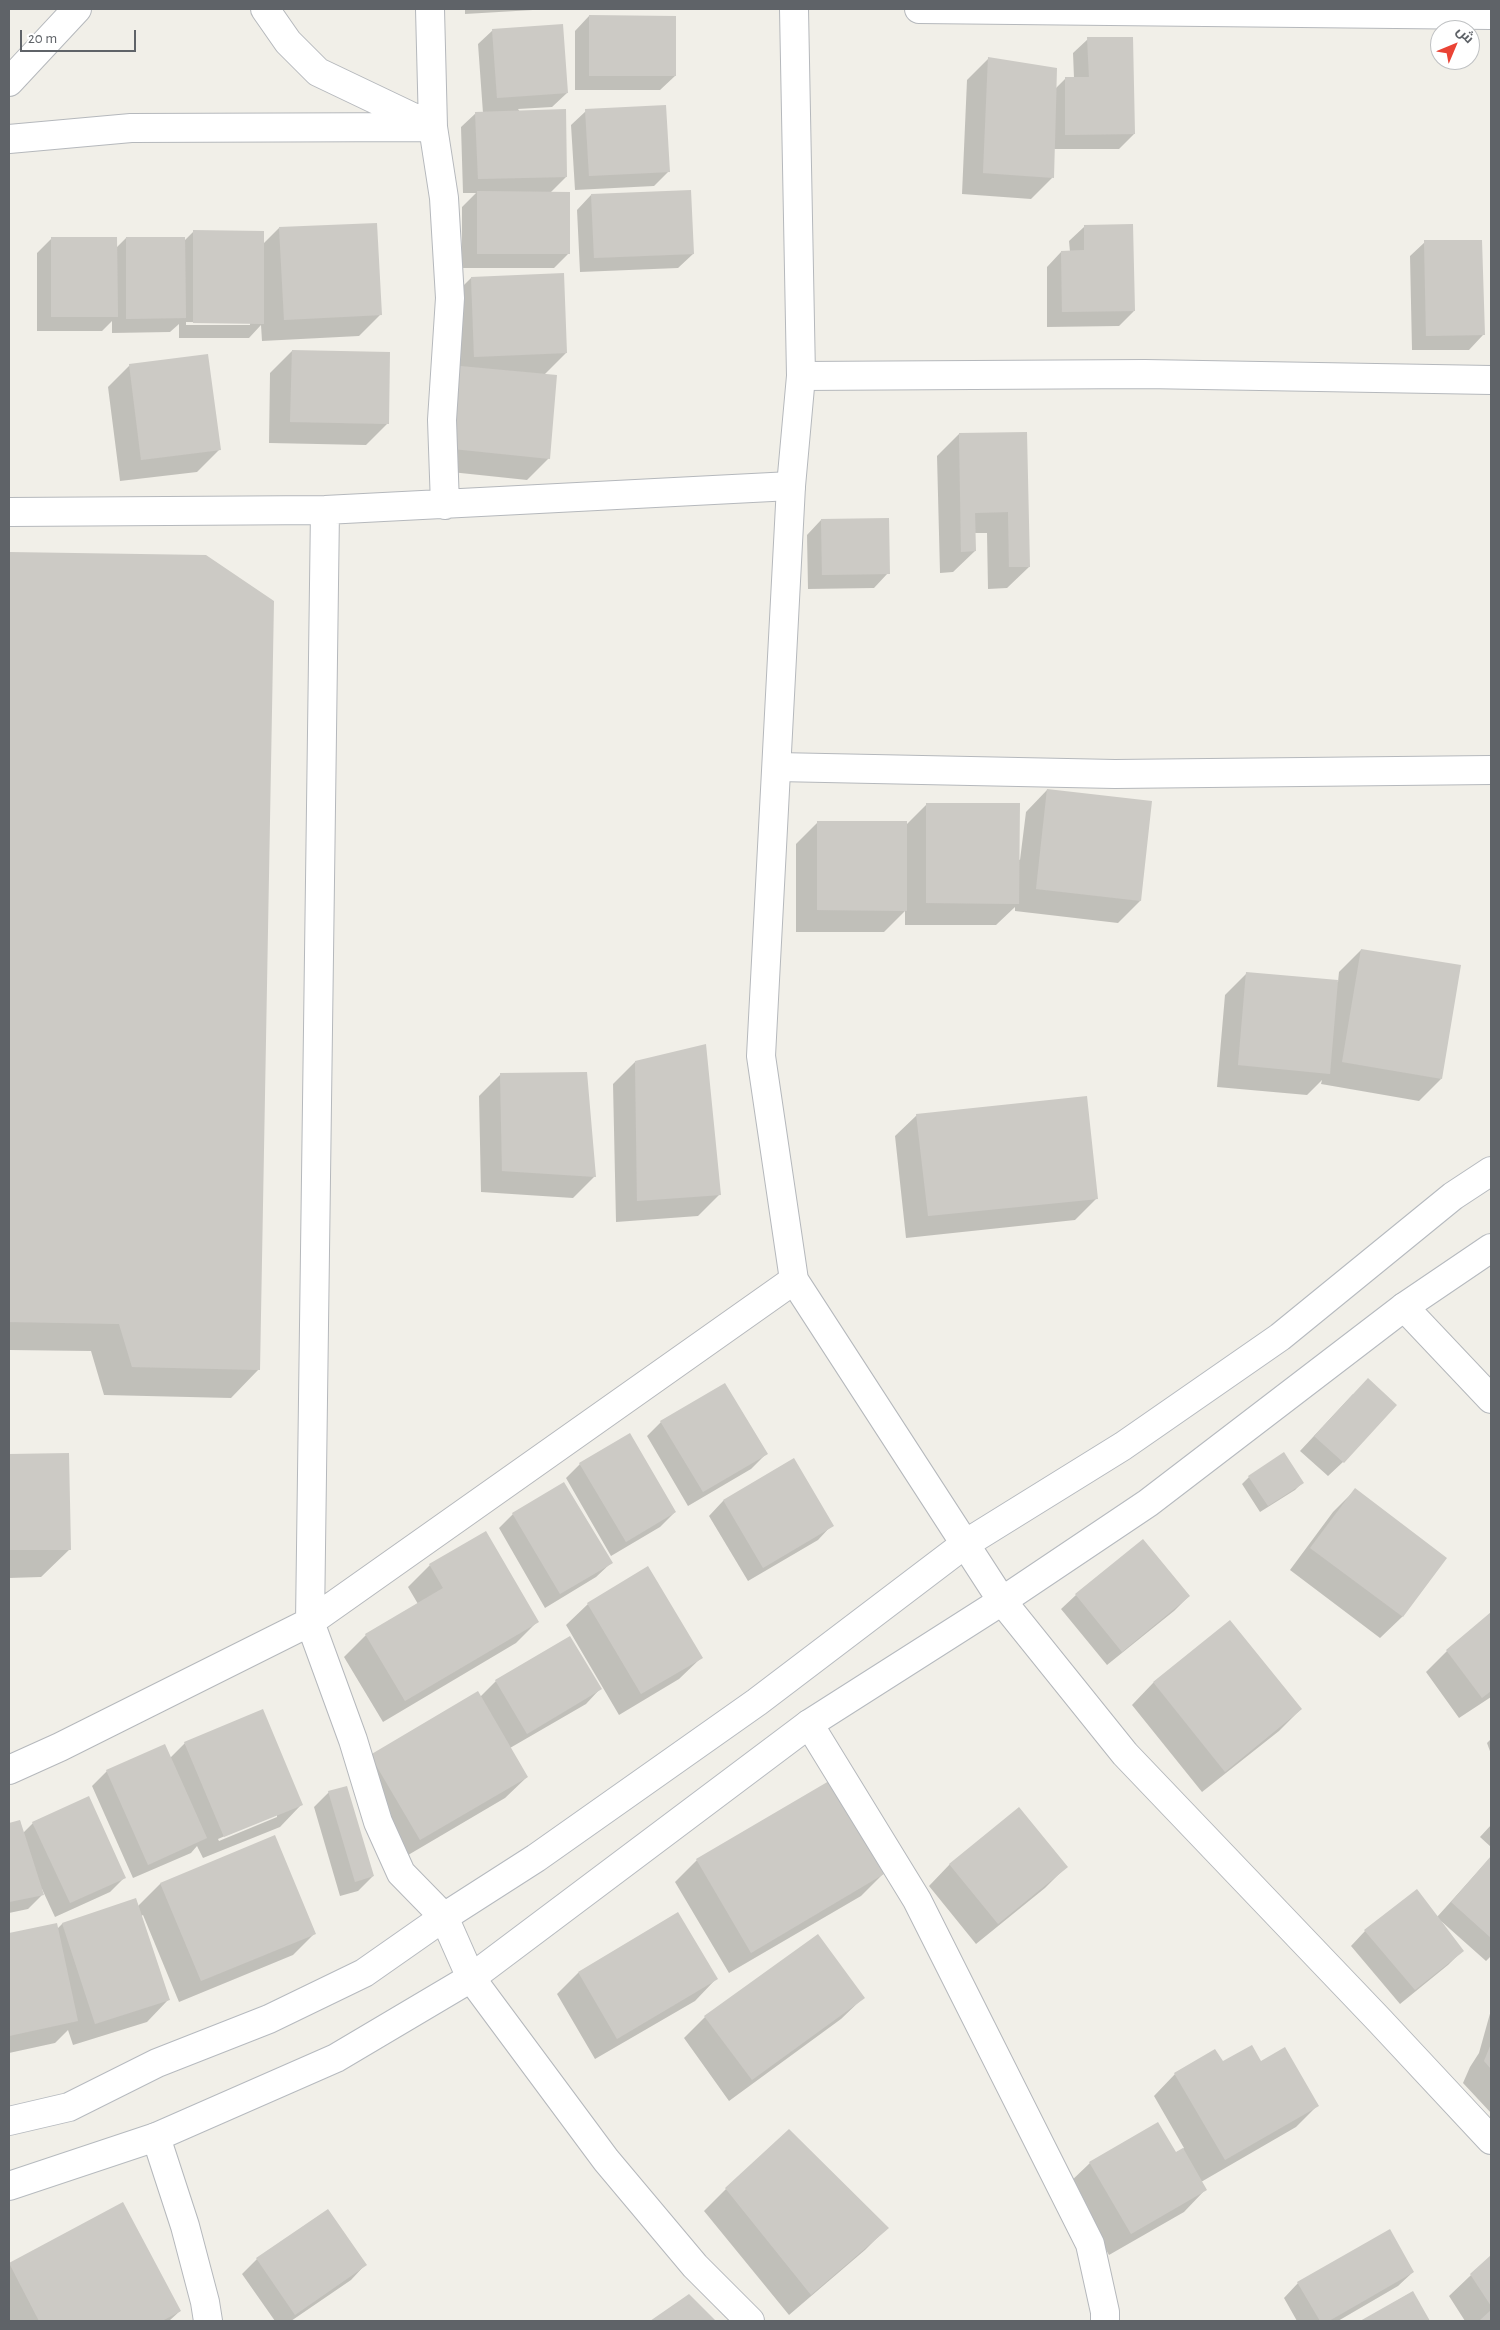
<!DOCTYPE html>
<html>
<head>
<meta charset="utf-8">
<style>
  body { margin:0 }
  #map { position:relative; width:1500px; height:2330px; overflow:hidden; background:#f1efe8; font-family:"Alegreya Sans",Cairo,sans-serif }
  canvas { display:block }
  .frame { position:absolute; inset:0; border:10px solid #5f6368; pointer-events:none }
  .north { position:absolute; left:1430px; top:20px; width:50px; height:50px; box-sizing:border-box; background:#fff; border:1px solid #bfc1c3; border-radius:50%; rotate:45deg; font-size:14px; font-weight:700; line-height:20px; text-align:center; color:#5f6368 }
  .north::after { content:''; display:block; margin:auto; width:18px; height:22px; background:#ea4335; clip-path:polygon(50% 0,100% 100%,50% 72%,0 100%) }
  .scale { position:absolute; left:20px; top:30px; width:116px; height:22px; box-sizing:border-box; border:2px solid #5f6368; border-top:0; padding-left:6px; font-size:15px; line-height:18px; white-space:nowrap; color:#5f6368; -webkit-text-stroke:4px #fff; paint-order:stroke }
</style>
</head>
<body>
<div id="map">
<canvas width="1500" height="2330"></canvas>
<div class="frame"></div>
<div class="north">ش</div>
<div class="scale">20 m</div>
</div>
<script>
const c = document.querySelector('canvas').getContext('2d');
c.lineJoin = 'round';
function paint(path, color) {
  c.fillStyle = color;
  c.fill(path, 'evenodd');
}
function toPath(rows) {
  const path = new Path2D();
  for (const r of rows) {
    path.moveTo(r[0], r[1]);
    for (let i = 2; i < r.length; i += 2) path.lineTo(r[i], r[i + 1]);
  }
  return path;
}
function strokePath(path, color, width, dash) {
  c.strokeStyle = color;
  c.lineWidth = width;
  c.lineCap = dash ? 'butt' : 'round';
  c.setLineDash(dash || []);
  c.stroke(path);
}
paint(toPath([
  [465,9,550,9,465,14],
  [589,16,675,76,660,90,575,90,575,31],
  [493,30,567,93,552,107,518,109,566,177,550,193,568,254,554,268,462,268,462,207,476,193,463,193,461,127,476,113,483,113,478,44],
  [1088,39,1134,134,1119,149,1053,149,1052,178,1031,199,962,194,967,80,989,58,1055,89,1065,79,1074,78,1073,53],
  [586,111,669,171,654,186,575,190,571,125],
  [591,195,693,254,678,268,580,272,577,210],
  [1084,227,1134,311,1119,326,1047,327,1047,267,1061,252,1070,252,1069,241],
  [279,228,380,315,359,336,262,341,261,325,249,338,179,338,179,324,170,332,112,333,112,321,102,331,37,331,37,253,52,238,116,248,126,238,184,241,194,231,263,244],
  [186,322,250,323,250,325,186,325],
  [1425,242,1483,335,1469,350,1412,350,1410,256],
  [471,278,566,353,544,375,549,458,527,480,432,470,449,300],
  [292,351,388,423,366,445,269,443,270,373],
  [130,365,219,450,197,472,120,481,108,387],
  [1026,433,1029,567,1007,588,988,589,987,533,974,533,975,551,953,572,940,573,937,456,959,434],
  [821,520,888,573,874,588,808,589,807,535],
  [9,554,206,556,259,1369,231,1398,104,1395,91,1351,9,1350],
  [1047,790,1150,802,1140,901,1118,923,1015,911,1015,907,996,925,905,925,905,911,884,932,796,932,796,844,818,822,906,825,927,804,1020,860,1026,812],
  [1361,950,1441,1079,1419,1101,1321,1084,1322,1080,1307,1095,1217,1087,1225,995,1247,973,1338,982,1339,972],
  [635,1062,720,1194,698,1216,616,1222,613,1084],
  [501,1074,595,1176,573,1198,481,1192,479,1096],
  [917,1115,1097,1198,1075,1220,906,1238,895,1136],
  [1353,1394,1343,1462,1328,1476,1300,1451],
  [661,1422,766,1454,751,1469,688,1506,647,1436],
  [9,1455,68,1455,70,1549,41,1577,9,1578],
  [794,1460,832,1525,818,1540,748,1581,709,1516,723,1501],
  [580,1464,675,1512,660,1527,611,1556,566,1478],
  [1249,1477,1302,1483,1295,1490,1260,1512,1242,1484],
  [1355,1490,1445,1558,1402,1617,1380,1638,1290,1570,1333,1512],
  [513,1514,611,1563,596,1577,545,1608,499,1528],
  [430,1565,538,1621,516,1643,383,1722,344,1657,366,1635,418,1604,408,1587],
  [1076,1595,1189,1596,1174,1611,1107,1665,1061,1609],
  [588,1604,701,1658,679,1679,619,1715,566,1625],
  [1491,1613,1491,1697,1459,1718,1426,1672,1447,1651],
  [1230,1622,1301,1709,1279,1731,1202,1792,1132,1705,1153,1683],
  [496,1681,600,1689,586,1704,510,1748,527,1777,505,1798,398,1861,349,1777,370,1756,480,1697],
  [1491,1739,1491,1754,1487,1743],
  [185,1743,301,1805,280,1827,203,1858,197,1846,191,1853,133,1878,92,1786,107,1771,170,1758],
  [277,1814,277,1817,219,1841,218,1839],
  [329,1792,373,1876,358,1891,340,1896,314,1807],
  [20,1821,23,1833,33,1823,124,1878,110,1892,55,1917,42,1889,42,1895,28,1909,9,1913,9,1825],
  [1491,1825,1491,1847,1480,1837],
  [274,1837,315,1933,293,1955,179,2002,143,1915,141,1916,168,2000,147,2022,73,2045,68,2030,55,2043,9,2053,9,1934,56,1925,57,1929,62,1924,136,1900,138,1906,160,1884],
  [1491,1857,1491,1956,1486,1961,1441,1921,1462,1951,1448,1965,1400,2004,1351,1946,1365,1931,1437,1917],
  [697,1860,883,1874,861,1896,729,1973,675,1882],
  [950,1864,1066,1867,1045,1888,976,1944,929,1886],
  [578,1973,716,1979,695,2001,595,2059,557,1994],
  [863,1998,841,2019,729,2101,684,2038,705,2017],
  [1491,2010,1491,2113,1463,2083,1470,2067,1479,2053],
  [1222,2063,1317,2106,1296,2127,1201,2182,1205,2190,1184,2212,1109,2255,1068,2184,1090,2163,1175,2153,1184,2148,1154,2096,1175,2074],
  [726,2189,887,2228,865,2250,789,2315,704,2211],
  [122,2204,180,2311,169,2321,9,2321,9,2265],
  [1491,2256,1491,2321,1465,2321,1449,2296],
  [257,2259,365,2265,351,2280,291,2321,275,2321,242,2274],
  [1413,2272,1398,2286,1338,2321,1297,2321,1284,2298,1298,2283],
  [1412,2292,1429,2321,1362,2321],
  [689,2295,715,2321,653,2321]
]), '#0003');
paint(toPath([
  [589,15,676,16,676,76,589,76],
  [563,24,568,93,497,98,492,29],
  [1087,37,1133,37,1135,134,1065,135,1065,77,1089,77],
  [988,57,1057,68,1054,178,983,173],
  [666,105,670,172,589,176,585,109],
  [566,109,567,177,478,179,475,112],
  [691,190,694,254,594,258,591,194],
  [477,191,570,192,570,254,477,254],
  [377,223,382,315,284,320,279,227],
  [1133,224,1135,311,1062,312,1061,251,1084,250,1084,225],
  [193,230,264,231,264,324,193,323],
  [51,237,117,237,118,317,51,317],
  [126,237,185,237,186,318,126,319],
  [1424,240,1482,240,1485,335,1426,336],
  [564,273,567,353,474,357,471,277],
  [292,350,390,352,389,424,290,422],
  [208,354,221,450,141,460,129,364],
  [460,366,557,375,550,459,453,449],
  [1027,432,1030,567,1009,567,1008,512,975,513,976,551,961,552,959,433],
  [889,518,890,574,822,575,821,519],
  [9,552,206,555,274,601,260,1370,132,1367,119,1324,9,1322],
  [1047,789,1152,801,1141,901,1036,889],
  [926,803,1020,803,1019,904,926,903],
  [817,821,907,821,907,911,817,910],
  [1361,949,1461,965,1442,1079,1342,1062],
  [1246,972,1338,980,1330,1074,1238,1065],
  [706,1044,721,1195,637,1201,635,1061],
  [587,1072,596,1177,502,1171,500,1073],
  [1087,1096,1098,1199,928,1216,916,1114],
  [1368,1378,1397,1405,1344,1463,1314,1436],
  [725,1383,768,1454,703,1492,660,1421],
  [630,1433,676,1512,626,1542,579,1463],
  [1284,1452,1304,1483,1268,1506,1248,1476],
  [69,1453,71,1550,9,1550,9,1454],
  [794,1458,834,1526,763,1568,723,1500],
  [564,1482,613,1563,560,1594,512,1513],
  [1355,1488,1447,1558,1403,1617,1310,1548],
  [486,1531,539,1622,405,1701,365,1634,443,1588,429,1564],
  [1143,1539,1190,1596,1122,1652,1075,1594],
  [648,1566,703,1658,641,1694,587,1603],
  [1491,1612,1491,1691,1482,1698,1446,1650],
  [1230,1620,1302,1709,1225,1772,1153,1682],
  [570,1636,602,1689,527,1734,495,1680],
  [478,1691,528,1777,420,1840,370,1755],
  [263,1709,303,1805,224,1837,184,1742],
  [165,1744,207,1838,148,1865,106,1770],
  [829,1781,884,1874,751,1953,696,1859],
  [347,1786,374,1876,355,1882,328,1791],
  [89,1796,126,1878,70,1903,32,1822],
  [1019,1807,1068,1867,998,1924,949,1864],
  [20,1820,44,1895,9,1902,9,1823],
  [275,1835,316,1934,201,1981,160,1883],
  [1491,1856,1491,1938,1451,1902],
  [1417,1889,1464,1951,1415,1990,1364,1930],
  [136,1898,170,2000,95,2024,62,1923],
  [678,1912,718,1979,617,2039,578,1972],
  [57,1923,78,2021,9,2036,9,1933],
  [818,1934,865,1998,752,2080,704,2016],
  [1491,2044,1491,2069,1484,2061],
  [1252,2045,1261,2061,1285,2047,1319,2106,1225,2160,1174,2073,1215,2049,1223,2061],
  [1158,2122,1176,2152,1183,2148,1207,2190,1131,2234,1089,2162],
  [789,2129,889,2228,811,2295,725,2188],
  [123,2202,181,2311,162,2321,39,2321,9,2263],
  [328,2209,367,2265,295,2315,256,2258],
  [1390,2229,1414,2272,1329,2321,1320,2321,1297,2282],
  [1491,2255,1491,2306,1470,2274],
  [1413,2291,1430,2321,1360,2321],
  [689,2294,716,2321,650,2321],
  [1491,2310,1491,2321,1479,2321]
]), '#cccac5');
const minor = toPath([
  [265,9,288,42,318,72,427,124],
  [430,9,433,127,444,198,450,298,442,420,445,505],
  [919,9,1491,15],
  [9,82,77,9],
  [9,139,131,128,433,127],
  [801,376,1145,374,1491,380],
  [325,510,310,1622,353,1740,378,1822,401,1873,444,1917,471,1978,606,2160,695,2266,750,2321],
  [9,512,325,510,791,486],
  [777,767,1115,774,1491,770],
  [1404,1307,1491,1399],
  [809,1724,917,1900,1090,2244,1105,2312,1105,2321],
  [9,1770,60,1747,310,1622,794,1280],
  [156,2137,185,2226,205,2302,208,2321]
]);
const tertiary = toPath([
  [794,9,801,376,791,486,761,1056,794,1280,1002,1601,1125,1754,1380,2021,1491,2140]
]);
const secondary = toPath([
  [9,2121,69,2107,157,2063,269,2019,364,1973,444,1917,536,1858,757,1702,965,1544,1123,1446,1280,1337,1453,1196,1491,1171],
  [9,2186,156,2137,336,2058,471,1978,809,1724,1002,1601,1148,1503,1404,1307,1491,1248]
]);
strokePath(minor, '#b5b8bc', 30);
strokePath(tertiary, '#b5b8bc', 30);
strokePath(secondary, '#b6babf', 30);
strokePath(minor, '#fff', 28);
strokePath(tertiary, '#fff', 28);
strokePath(secondary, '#fff', 28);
</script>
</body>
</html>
